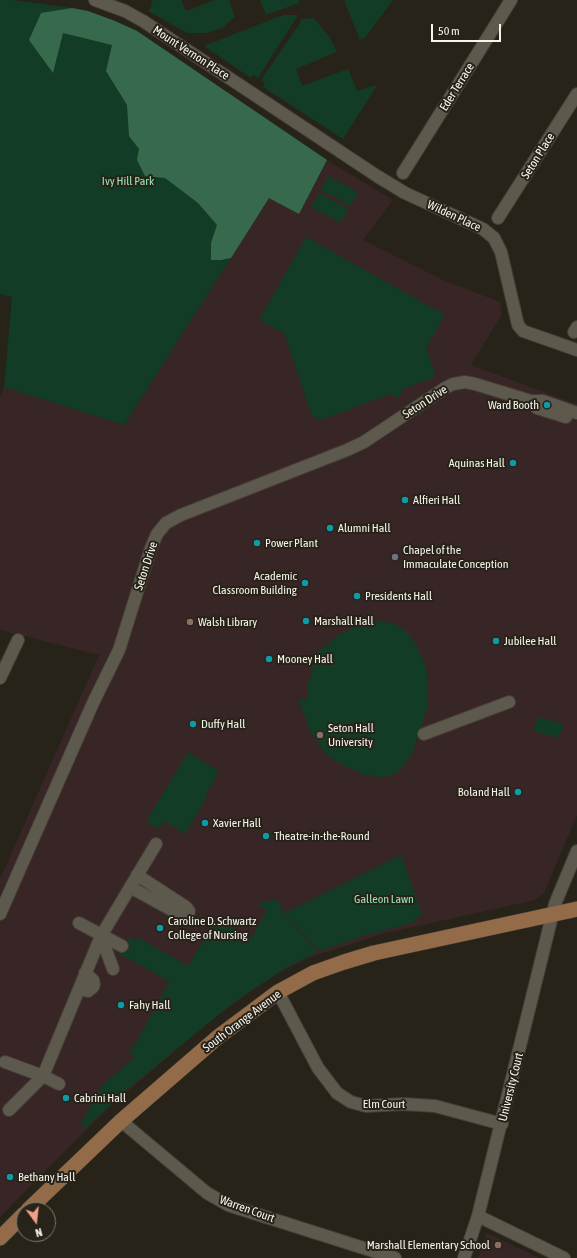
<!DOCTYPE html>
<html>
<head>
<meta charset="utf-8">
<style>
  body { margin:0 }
  #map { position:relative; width:577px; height:1258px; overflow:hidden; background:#272318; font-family:"Asap Condensed",sans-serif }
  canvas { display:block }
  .north { position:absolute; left:16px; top:1202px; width:40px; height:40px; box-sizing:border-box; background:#272318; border:1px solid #7a776d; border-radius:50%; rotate:165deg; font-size:11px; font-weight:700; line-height:16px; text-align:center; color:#f7f4ed }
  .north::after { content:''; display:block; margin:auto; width:14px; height:18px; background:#f39f85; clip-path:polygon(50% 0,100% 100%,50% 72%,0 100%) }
  .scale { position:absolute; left:431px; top:24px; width:70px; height:18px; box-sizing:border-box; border:2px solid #f7f4ed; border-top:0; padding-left:5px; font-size:12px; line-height:14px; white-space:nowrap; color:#f7f4ed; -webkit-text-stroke:3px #272318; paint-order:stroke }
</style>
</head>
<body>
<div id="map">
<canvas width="577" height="1258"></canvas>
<div class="north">N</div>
<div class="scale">50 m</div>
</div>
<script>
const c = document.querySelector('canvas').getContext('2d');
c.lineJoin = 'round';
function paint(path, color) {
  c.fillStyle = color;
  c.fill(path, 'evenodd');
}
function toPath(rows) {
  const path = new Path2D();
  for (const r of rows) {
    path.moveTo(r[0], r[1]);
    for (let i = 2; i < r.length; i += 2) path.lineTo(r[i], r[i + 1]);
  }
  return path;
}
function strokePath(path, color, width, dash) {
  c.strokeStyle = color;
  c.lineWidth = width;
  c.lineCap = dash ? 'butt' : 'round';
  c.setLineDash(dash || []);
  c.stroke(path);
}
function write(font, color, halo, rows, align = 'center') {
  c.font = font + ' "Asap Condensed",sans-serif';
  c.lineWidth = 4;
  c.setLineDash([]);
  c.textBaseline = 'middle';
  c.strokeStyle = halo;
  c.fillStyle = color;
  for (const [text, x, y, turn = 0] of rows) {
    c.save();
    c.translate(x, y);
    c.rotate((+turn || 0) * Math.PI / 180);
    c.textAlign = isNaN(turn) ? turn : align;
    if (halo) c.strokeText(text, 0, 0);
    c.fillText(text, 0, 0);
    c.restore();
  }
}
paint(toPath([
  [327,160,393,200,363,240,441,279,500,302,502,314,471,365,577,404,577,815,544,893,535,900,382,934,308,958,280,972,257,987,214,1018,110,1106,0,1217,0,879,99,655,0,630,0,397,4,387,124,425,269,197,299,214],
  [487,1233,539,1258,478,1258]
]), '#382526');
paint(toPath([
  [0,0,13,0,72,8,88,11,115,21,137,31,327,160,299,214,269,198,124,425,4,387,12,297,0,294],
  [153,0,181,0,186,11,215,0,229,0,235,17,222,28,207,33,187,33,148,11,152,5,150,4],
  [260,0,299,0,299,3,266,15],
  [344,0,393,0,365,38,360,40],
  [283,15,298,15,258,78,253,75,251,78,204,46],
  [314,18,330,38,337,52,296,69,302,86,348,69,357,91,375,85,376,87,343,139,263,87,265,83,261,80,300,23,301,19],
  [328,176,358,192,350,206,321,190],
  [319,193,348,209,340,223,311,207],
  [306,237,445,315,426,348,432,364,435,377,403,389,398,398,391,394,321,420,312,416,284,333,259,320],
  [381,621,395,624,406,631,415,643,425,664,428,681,428,706,412,754,400,770,391,776,379,777,365,775,340,764,326,754,311,733,299,702,300,700,307,700,308,684,313,669,308,665,321,649,340,634,361,625],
  [538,717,564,724,558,738,533,731],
  [188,752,219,771,207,793,205,800,185,834,164,821,159,829,146,822],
  [401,855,422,914,411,923,366,935,319,951,285,913],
  [276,899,285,914,317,952,284,969,238,999,126,1090,87,1127,80,1126,102,1085,135,1057,128,1050,134,1046,169,982,141,965,120,955,129,937,135,941,137,937,188,966,216,919,251,938,267,910,257,904]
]), '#133c26');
paint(toPath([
  [72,8,88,11,115,21,137,31,327,160,299,214,269,198,231,258,221,260,211,260,211,243,217,225,198,203,165,178,145,176,137,160,139,149,129,136,127,105,106,71,112,45,63,33,53,73,29,40,41,13]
]), '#37694c');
const minor = toPath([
  [95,0,125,11,143,21,377,176,405,193,483,229,494,238,501,252,518,325,523,331,577,350],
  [403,173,511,0],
  [498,218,577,94],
  [574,332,577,327],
  [531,401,537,408,566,417],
  [0,678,18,640],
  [424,734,509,702],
  [130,887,181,915,185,915,188,914,189,911,186,907,137,875],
  [0,914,93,703,119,650,151,548,157,534,166,523,181,515,347,450,364,442,445,388,453,384,465,382,475,384,531,401,543,401,577,413],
  [79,923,122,946],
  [101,936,113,969],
  [79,989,88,991,93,987,94,984,93,980,85,973],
  [278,992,318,1068,337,1093,351,1102,366,1106,403,1104,435,1106,502,1124],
  [5,1062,43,1076,59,1084],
  [9,1110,43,1076,101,936,156,844],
  [121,1121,207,1193,228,1205,395,1258],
  [478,1216,564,1258],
  [464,1258,478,1216,555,904,577,851]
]);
const major = toPath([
  [28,1210,121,1121,218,1037,278,992,313,973,344,962,374,953,577,909],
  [0,1238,24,1214]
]);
strokePath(minor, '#433f37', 14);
strokePath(major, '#433f37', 16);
strokePath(minor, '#5e594d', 12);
strokePath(major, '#936b49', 15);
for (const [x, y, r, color] of [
  [547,405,4,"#0f9aa8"],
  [513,463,4,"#0f9aa8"],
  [405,500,4,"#0f9aa8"],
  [330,528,4,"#0f9aa8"],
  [257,543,4,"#0f9aa8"],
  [395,557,4,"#6b7280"],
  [305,583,4,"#0f9aa8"],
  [357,596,4,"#0f9aa8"],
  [306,621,4,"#0f9aa8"],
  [190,622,4,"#8d6e63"],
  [496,641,4,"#0f9aa8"],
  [269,659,4,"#0f9aa8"],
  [193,724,4,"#0f9aa8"],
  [320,735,4,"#8d6e63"],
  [518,792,4,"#0f9aa8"],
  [205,823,4,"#0f9aa8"],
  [266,836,4,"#0f9aa8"],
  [160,928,4,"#0f9aa8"],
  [121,1005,4,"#0f9aa8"],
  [66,1098,4,"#0f9aa8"],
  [10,1177,4,"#0f9aa8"],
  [498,1245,4,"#8d6e63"]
]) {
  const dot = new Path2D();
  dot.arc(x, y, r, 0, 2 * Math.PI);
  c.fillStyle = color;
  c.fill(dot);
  strokePath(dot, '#272318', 1.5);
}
write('12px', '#f7f4ed', '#272318', [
  ["Mount Vernon Place",191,53,33],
  ["Eder Terrace",457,87,-58],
  ["Seton Place",538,156,-58],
  ["Wilden Place",454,216,25],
  ["Seton Drive",425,402,-33],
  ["Seton Drive",146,566,-72],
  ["South Orange Avenue",242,1021,-37],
  ["University Court",511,1087,-76],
  ["Elm Court",384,1104],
  ["Warren Court",247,1209,20]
]);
write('12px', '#96e4b5', '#272318', [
  ["Ivy Hill Park",128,181],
  ["Galleon Lawn",384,899]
]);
write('12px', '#f7f4ed', '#272318', [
  ["Ward Booth",539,405,"right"],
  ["Aquinas Hall",505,463,"right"],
  ["Alfieri Hall",413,500],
  ["Alumni Hall",338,528],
  ["Power Plant",265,543],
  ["Chapel of the",403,550],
  ["Immaculate Conception",403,564],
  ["Academic",297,576,"right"],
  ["Classroom Building",297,590,"right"],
  ["Presidents Hall",365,596],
  ["Marshall Hall",314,621],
  ["Walsh Library",198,622],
  ["Jubilee Hall",504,641],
  ["Mooney Hall",277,659],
  ["Duffy Hall",201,724],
  ["Seton Hall",328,728],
  ["University",328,742],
  ["Boland Hall",510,792,"right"],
  ["Xavier Hall",213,823],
  ["Theatre-in-the-Round",274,836],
  ["Caroline D. Schwartz",168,921],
  ["College of Nursing",168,935],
  ["Fahy Hall",129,1005],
  ["Cabrini Hall",74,1098],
  ["Bethany Hall",18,1177],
  ["Marshall Elementary School",490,1245,"right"]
], 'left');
</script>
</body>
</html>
